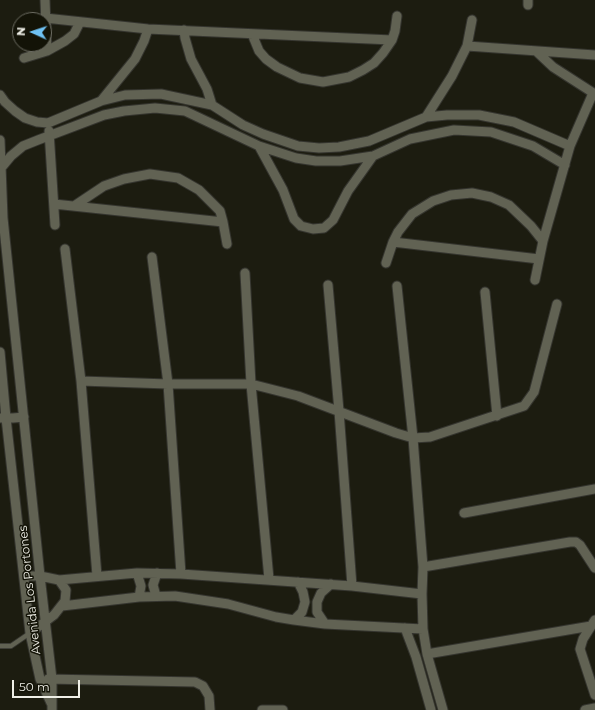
<!DOCTYPE html>
<html>
<head>
<meta charset="utf-8">
<style>
  body { margin:0 }
  #map { position:relative; width:595px; height:710px; overflow:hidden; background:#1c1c10; font-family:Montserrat,sans-serif }
  canvas { display:block }
  .north { position:absolute; left:12px; top:12px; width:40px; height:40px; box-sizing:border-box; background:#131307; border:1px solid #6b6b61; border-radius:50%; rotate:273deg; font-size:11px; font-weight:700; line-height:16px; text-align:center; color:#efefe7 }
  .north::after { content:''; display:block; margin:auto; width:14px; height:18px; background:#6fc2f4; clip-path:polygon(50% 0,100% 100%,50% 72%,0 100%) }
  .scale { position:absolute; left:12px; top:680px; width:68px; height:18px; box-sizing:border-box; border:2px solid #efefe7; border-top:0; padding-left:5px; font-size:12px; line-height:14px; white-space:nowrap; color:#efefe7; -webkit-text-stroke:3px #131307; paint-order:stroke }
</style>
</head>
<body>
<div id="map">
<canvas width="595" height="710"></canvas>
<div class="north">N</div>
<div class="scale">50 m</div>
</div>
<script>
const c = document.querySelector('canvas').getContext('2d');
c.lineJoin = 'round';
function toPath(rows) {
  const path = new Path2D();
  for (const r of rows) {
    path.moveTo(r[0], r[1]);
    for (let i = 2; i < r.length; i += 2) path.lineTo(r[i], r[i + 1]);
  }
  return path;
}
function strokePath(path, color, width, dash) {
  c.strokeStyle = color;
  c.lineWidth = width;
  c.lineCap = dash ? 'butt' : 'round';
  c.setLineDash(dash || []);
  c.stroke(path);
}
function write(font, color, halo, rows, align = 'center') {
  c.font = font + ' Montserrat,sans-serif';
  c.lineWidth = 3;
  c.setLineDash([]);
  c.textBaseline = 'middle';
  c.strokeStyle = halo;
  c.fillStyle = color;
  for (const [text, x, y, turn = 0] of rows) {
    c.save();
    c.translate(x, y);
    c.rotate((+turn || 0) * Math.PI / 180);
    c.textAlign = isNaN(turn) ? turn : align;
    if (halo) c.strokeText(text, 0, 0);
    c.fillText(text, 0, 0);
    c.restore();
  }
}
const service = toPath([
  [0,646,11,646,30,633]
]);
const minor = toPath([
  [45,0,47,51],
  [528,0,528,5],
  [45,18,148,29,392,40],
  [184,30,185,38,191,59,207,89,212,105],
  [252,34,259,51,266,59,277,67,300,78,323,82,349,77,363,70,374,63,383,53,392,40,395,31,397,16],
  [467,46,595,55],
  [536,51,553,67,595,94],
  [24,58,47,51,65,41,74,34,80,22],
  [0,95,5,102,15,111,25,118,37,122,48,123,101,101,125,95,161,94,212,105,243,125,263,134,298,146,319,148,339,147,369,141,426,117,447,115,479,115,514,122,570,146],
  [101,101,135,59,144,41,148,29],
  [426,117,452,76,467,46,472,20],
  [49,131,55,225],
  [0,140,3,218,40,576,52,679,52,710],
  [259,146,283,190,294,219,301,226,313,229,324,228,333,220,348,191,373,156],
  [1,168,11,156,23,146,38,140,104,115,124,111,155,108,185,111,259,146,296,158,316,161,340,161,373,156,410,139,454,130,491,132,533,146,565,165],
  [54,204,223,222],
  [74,206,104,186,124,179,150,174,178,178,199,190,220,211,223,222,227,244],
  [393,242,539,259],
  [65,249,81,381,97,576],
  [152,257,168,384,181,574],
  [386,263,393,242,398,232,412,214,433,201,451,195,472,193,491,197,509,205,531,226,543,241],
  [245,273,251,384,269,579],
  [535,280,543,241,570,146,593,93],
  [328,285,339,411,352,586],
  [397,286,413,438,423,567,422,594,423,629,427,654,443,710],
  [485,292,497,416],
  [0,352,6,418,30,633,40,679,51,703],
  [81,381,168,384,251,384,298,396,396,433,413,438,430,437,524,406,534,392,557,304],
  [0,418,13,418,24,417],
  [464,513,595,489],
  [423,567,570,542,576,542,580,545,595,568],
  [137,573,141,586,139,597],
  [24,576,40,576,59,580,137,573,181,574,352,586,422,594],
  [156,596,153,585,157,573],
  [62,606,139,597,175,596,228,604,276,617,294,620,325,624,423,629],
  [294,620,302,612,305,602,303,592,298,582],
  [595,620,583,639,580,649,595,695],
  [325,624,317,612,317,602,321,593,331,584],
  [405,628,416,657,431,710],
  [30,633,54,615,65,601,66,590,59,580],
  [427,654,591,626],
  [48,679,195,682,203,686,209,696,210,710],
  [262,710,283,710],
  [585,710,595,708]
]);
strokePath(service, '#35352f', 6);
strokePath(minor, '#35352f', 11);
strokePath(service, '#616253', 4.5);
strokePath(minor, '#616253', 9);
write('12px', '#efefe7', '#131307', [
  ["Avenida Los Portones",30,590,-96]
]);
</script>
</body>
</html>
